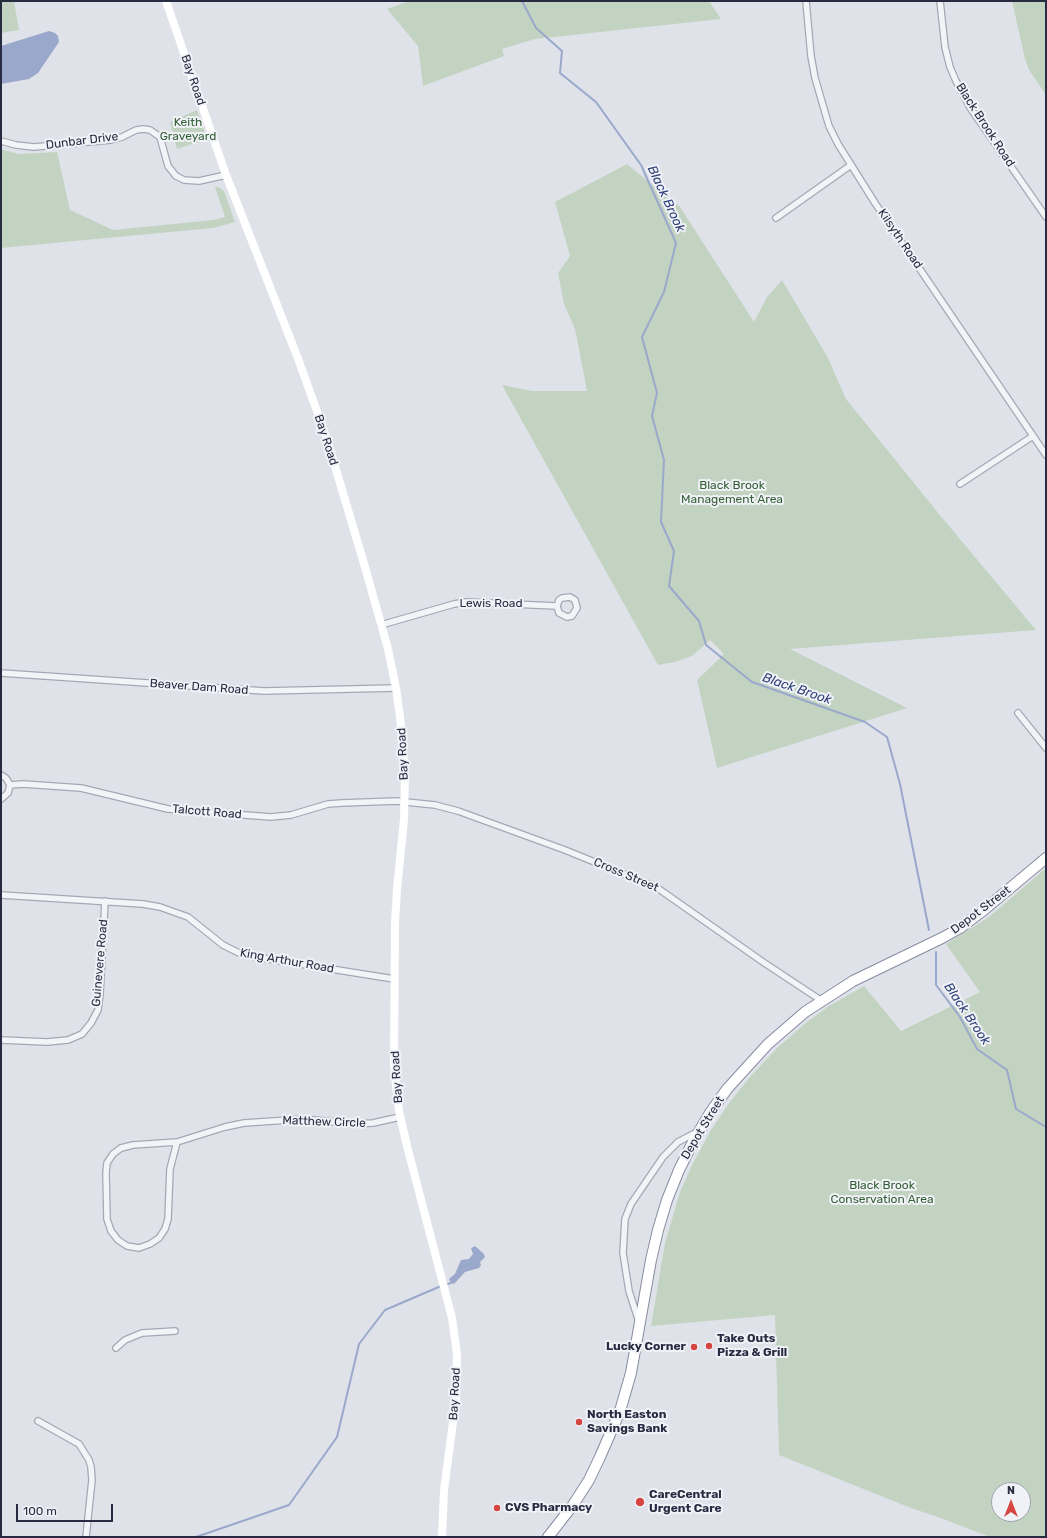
<!DOCTYPE html>
<html>
<head>
<meta charset="utf-8">
<style>
  body { margin:0 }
  #map { position:relative; width:1047px; height:1538px; overflow:hidden; background:#e0e2ea; font-family:Rubik,sans-serif }
  canvas { display:block }
  .frame { position:absolute; inset:0; border:2px solid #282c42; pointer-events:none }
  .north { position:absolute; left:991px; top:1482px; width:40px; height:40px; box-sizing:border-box; background:#f0f2f7; border:1px solid #a0a3af; border-radius:50%; rotate:0deg; font-size:11px; font-weight:700; line-height:16px; text-align:center; color:#282c42 }
  .north::after { content:''; display:block; margin:auto; width:14px; height:18px; background:#d54640; clip-path:polygon(50% 0,100% 100%,50% 72%,0 100%) }
  .scale { position:absolute; left:16px; top:1504px; width:97px; height:18px; box-sizing:border-box; border:2px solid #282c42; border-top:0; padding-left:5px; font-size:12px; line-height:14px; white-space:nowrap; color:#282c42; -webkit-text-stroke:3px #f0f2f7; paint-order:stroke }
</style>
</head>
<body>
<div id="map">
<canvas width="1047" height="1538"></canvas>
<div class="frame"></div>
<div class="north">N</div>
<div class="scale">100 m</div>
</div>
<script>
const c = document.querySelector('canvas').getContext('2d');
c.lineJoin = 'round';
function paint(path, color) {
  c.fillStyle = color;
  c.fill(path, 'evenodd');
}
function toPath(rows) {
  const path = new Path2D();
  for (const r of rows) {
    path.moveTo(r[0], r[1]);
    for (let i = 2; i < r.length; i += 2) path.lineTo(r[i], r[i + 1]);
  }
  return path;
}
function strokePath(path, color, width, dash) {
  c.strokeStyle = color;
  c.lineWidth = width;
  c.lineCap = dash ? 'butt' : 'round';
  c.setLineDash(dash || []);
  c.stroke(path);
}
function write(font, color, halo, rows, align = 'center') {
  c.font = font + ' Rubik,sans-serif';
  c.lineWidth = 4;
  c.setLineDash([]);
  c.textBaseline = 'middle';
  c.strokeStyle = halo;
  c.fillStyle = color;
  for (const [text, x, y, turn = 0] of rows) {
    c.save();
    c.translate(x, y);
    c.rotate((+turn || 0) * Math.PI / 180);
    c.textAlign = isNaN(turn) ? turn : align;
    if (halo) c.strokeText(text, 0, 0);
    c.fillText(text, 0, 0);
    c.restore();
  }
}
paint(toPath([
  [1,1,14,1,19,30,1,33],
  [409,1,709,1,721,19,535,39,502,49,504,56,423,86,418,46,387,9],
  [1012,1,1046,1,1046,95,1029,70,1025,59],
  [197,110,207,139,177,149,170,122],
  [1,149,18,154,57,152,70,210,113,230,214,220,225,217,215,187,218,187,224,191,235,222,213,228,1,248],
  [627,164,680,207,754,322,767,297,782,280,827,356,846,399,939,514,1036,630,790,649,907,708,717,768,697,680,724,654,710,640,692,656,675,662,658,665,502,385,532,391,587,391,575,329,564,304,558,273,570,256,555,202],
  [1046,868,1046,1537,990,1537,938,1517,911,1508,779,1455,775,1315,651,1326,665,1243,680,1192,693,1163,711,1130,729,1103,750,1077,777,1048,807,1022,829,1006,864,986,901,1031,980,992,946,944,989,917],
  [999,1490,1023,1490,1023,1514,999,1514]
]), '#c2d4c1');
paint(toPath([
  [49,31,55,33,58,36,59,42,38,73,29,79,1,84,1,46],
  [475,1246,484,1254,485,1257,480,1262,481,1265,479,1268,465,1272,454,1284,451,1283,449,1279,455,1274,461,1260,469,1259,473,1254,471,1248]
]), '#9aa8cc');
strokePath(toPath([
  [522,1,536,28,562,51,560,73,596,102,641,165,676,243,664,292,642,337,657,393,652,416,664,460,661,522,674,551,669,586,699,621,706,645,752,682,865,722,887,737,900,784,929,930],
  [936,952,936,985,960,1017,977,1049,1007,1070,1016,1109,1046,1127],
  [448,1284,451,1283],
  [196,1537,289,1505,337,1437,359,1344,385,1310,441,1286]
]), '#9aa8cc', 2);
const street = toPath([
  [806,1,811,56,815,78,829,126,838,144,875,203,1046,455],
  [940,1,945,47,950,67,956,81,971,109,1046,217],
  [1,141,16,145,34,147,111,140,122,137,136,130,143,129,150,130,160,137,168,166,176,176,184,180,199,181,226,175],
  [776,218,851,165],
  [960,484,1033,436],
  [381,625,454,604,466,602,557,606,559,613,567,617,572,616,577,608,575,600,570,597,562,598,559,600,557,606],
  [1,673,264,691,396,688],
  [1018,713,1046,748],
  [1,775,6,778,10,785,8,793,1,799],
  [10,785,23,784,81,788,168,809,271,817,291,815,328,804,342,803,396,801,435,805,458,811,565,850,656,887,763,962,822,1001],
  [1,895,143,904,160,907,188,917,223,945,239,953,256,957,394,979],
  [1,1040,47,1042,68,1040,82,1034,91,1023,98,1010,100,994,105,901],
  [177,1142,170,1169,168,1219,165,1229,159,1238,150,1244,139,1248,127,1246,118,1240,111,1231,107,1219,106,1173,107,1163,113,1154,121,1148,133,1145,177,1142,225,1127,244,1123,304,1119,355,1124,373,1123,400,1117],
  [639,1322,629,1291,623,1253,625,1219,631,1204,663,1157,678,1142,697,1132],
  [116,1348,125,1340,142,1333,175,1331],
  [38,1421,79,1444,89,1460,91,1467,92,1480,86,1537]
]);
const highway = toPath([
  [548,1537,573,1505,589,1480,600,1457,620,1411,631,1373,651,1260,658,1230,667,1200,679,1170,694,1140,710,1113,727,1089,768,1044,805,1012,853,981,942,938,960,928,985,909,1046,858]
]);
strokePath(street, '#a5a8b4', 8);
strokePath(highway, '#878ca1', 12);
strokePath(street, '#f3f4f8', 5.5);
strokePath(toPath([
  [166,1,226,175,297,356,326,436,365,567,388,649,396,688,400,717,405,775,404,819,397,889,395,923,394,1064,396,1085,399,1111,407,1146,452,1318,457,1354,456,1400,444,1490,442,1537]
]), '#fff', 8);
strokePath(highway, '#fff', 10);
for (const [x, y, r, color] of [
  [709,1346,4,"#d54640"],
  [694,1347,4,"#d54640"],
  [579,1422,4,"#d54640"],
  [640,1502,5,"#d54640"],
  [497,1508,4,"#d54640"]
]) {
  const dot = new Path2D();
  dot.arc(x, y, r, 0, 2 * Math.PI);
  c.fillStyle = color;
  c.fill(dot);
  strokePath(dot, '#f0f2f7', 1.5);
}
write('12px', '#282c42', '#f0f2f7', [
  ["Bay Road",193,80,71],
  ["Black Brook Road",985,125,57],
  ["Dunbar Drive",82,141,-7],
  ["Kilsyth Road",900,239,56],
  ["Bay Road",326,440,72],
  ["Lewis Road",491,604],
  ["Beaver Dam Road",199,687,4],
  ["Bay Road",403,754,-93],
  ["Talcott Road",207,812,5],
  ["Cross Street",626,875,23],
  ["Depot Street",981,910,-37],
  ["King Arthur Road",287,961,10],
  ["Guinevere Road",100,963,-85],
  ["Bay Road",397,1077,-94],
  ["Matthew Circle",324,1122,2],
  ["Depot Street",703,1128,-59],
  ["Bay Road",455,1394,-87]
]);
write('12px', '#355f35', '#f0f2f7', [
  ["Keith",188,123],
  ["Graveyard",188,137],
  ["Black Brook",732,486],
  ["Management Area",732,500],
  ["Black Brook",882,1186],
  ["Conservation Area",882,1200]
]);
write('bold 12px', '#282c42', '#f0f2f7', [
  ["Take Outs",717,1339],
  ["Pizza & Grill",717,1353],
  ["Lucky Corner",686,1347,"right"],
  ["North Easton",587,1415],
  ["Savings Bank",587,1429],
  ["CareCentral",649,1495],
  ["Urgent Care",649,1509],
  ["CVS Pharmacy",505,1508]
], 'left');
write('italic 13px', '#304279', '#f0f2f7', [
  ["Black Brook",666,199,65],
  ["Black Brook",797,689,19],
  ["Black Brook",967,1014,56]
]);
</script>
</body>
</html>
